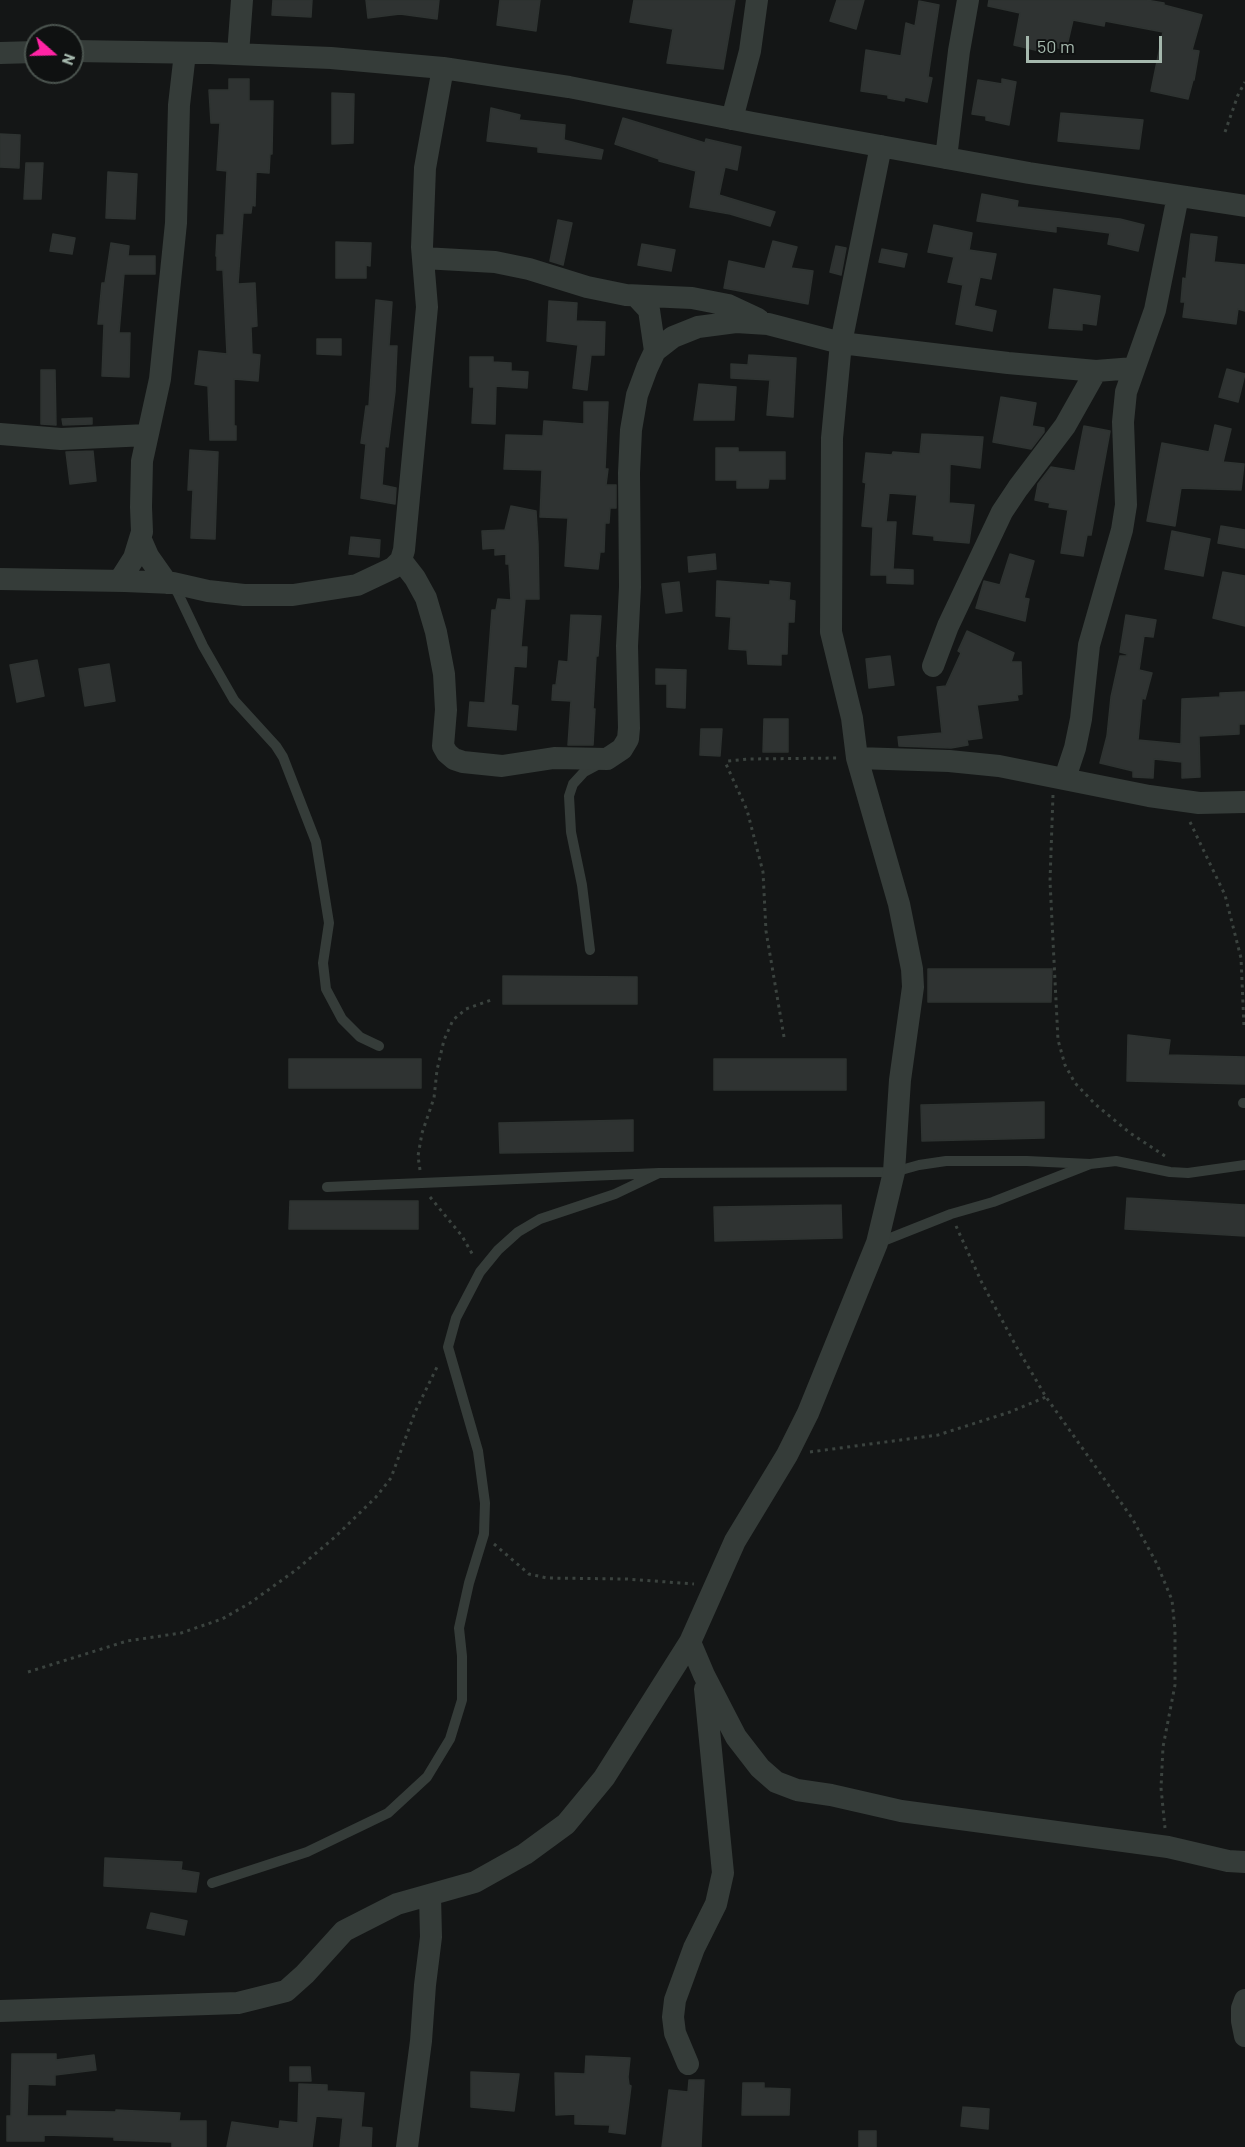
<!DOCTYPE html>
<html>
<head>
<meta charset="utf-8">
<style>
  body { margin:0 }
  #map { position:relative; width:1245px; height:2147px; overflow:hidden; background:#141616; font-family:Barlow,sans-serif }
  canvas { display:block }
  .north { position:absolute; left:24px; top:24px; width:60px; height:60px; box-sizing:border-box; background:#0f1111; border:2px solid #4b544f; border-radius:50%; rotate:110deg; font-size:16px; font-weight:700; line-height:24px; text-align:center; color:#a5b8ad }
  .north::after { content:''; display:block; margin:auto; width:21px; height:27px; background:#ff24a4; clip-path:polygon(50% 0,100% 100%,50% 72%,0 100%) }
  .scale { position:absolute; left:1026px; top:36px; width:136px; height:27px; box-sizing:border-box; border:3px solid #a5b8ad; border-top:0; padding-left:8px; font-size:18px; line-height:21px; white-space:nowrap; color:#a5b8ad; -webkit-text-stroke:4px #0f1111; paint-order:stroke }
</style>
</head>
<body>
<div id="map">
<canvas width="1245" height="2147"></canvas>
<div class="north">N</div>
<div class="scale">50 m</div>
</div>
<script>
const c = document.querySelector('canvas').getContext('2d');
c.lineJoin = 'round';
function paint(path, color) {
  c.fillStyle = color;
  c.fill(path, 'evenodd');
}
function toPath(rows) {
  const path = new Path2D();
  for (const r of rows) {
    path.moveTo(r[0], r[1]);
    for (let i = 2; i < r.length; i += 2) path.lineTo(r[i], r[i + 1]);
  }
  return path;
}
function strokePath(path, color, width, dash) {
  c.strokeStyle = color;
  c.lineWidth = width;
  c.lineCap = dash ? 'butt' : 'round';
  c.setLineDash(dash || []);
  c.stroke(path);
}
const building = toPath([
  [273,0,312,0,311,17,272,15,273,0],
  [366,0,439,0,437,19,400,14,368,18,366,0],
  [500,0,540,0,536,31,497,25,500,0],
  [634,0,735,0,723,69,667,63,673,29,630,22,634,0],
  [837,0,864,0,856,29,830,21,837,0],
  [989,0,1146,0,1164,3,1164,5,1202,15,1192,50,1199,51,1194,80,1193,80,1188,99,1151,91,1163,32,1105,21,1104,26,1073,20,1066,50,1054,47,1052,54,1014,45,1020,13,988,6,989,0],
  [919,1,939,5,928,77,932,78,927,102,905,97,904,101,888,98,888,95,861,91,866,50,901,56,906,23,915,26,919,1],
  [229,79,249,79,249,101,273,101,272,154,270,154,269,173,256,172,255,206,252,205,251,213,243,213,238,284,255,283,257,326,251,327,252,354,260,355,258,381,234,379,234,426,236,426,236,440,210,440,208,386,195,384,199,351,227,354,223,270,217,270,217,256,216,256,217,235,224,235,227,171,217,170,220,123,211,123,209,90,229,90,229,79],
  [1002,79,1016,82,1009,125,986,120,986,116,972,114,978,80,1002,84,1002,79],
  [332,93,354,94,353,143,332,144,332,93],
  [491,108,520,115,519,120,565,125,564,140,603,150,601,159,538,152,538,147,487,141,491,108],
  [1061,113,1143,120,1139,149,1058,141,1061,113],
  [623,118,705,143,706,139,741,147,737,170,725,167,719,195,775,212,770,226,730,214,690,207,696,171,659,161,659,159,615,144,623,118],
  [0,134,20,135,19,168,0,167,0,134],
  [26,163,43,163,41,199,24,199,26,163],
  [108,172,137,174,135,219,106,218,108,172],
  [982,194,1018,201,1017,207,1120,219,1144,225,1138,251,1108,244,1110,233,1056,226,1056,232,977,221,982,194],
  [558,220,572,223,563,265,550,261,558,220],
  [934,225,972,233,969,250,996,254,991,279,980,277,974,306,996,311,992,331,956,324,963,285,948,282,954,257,928,252,934,225],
  [53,234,75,238,72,254,50,251,53,234],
  [1191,234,1217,237,1214,262,1245,265,1245,311,1238,309,1236,324,1183,317,1185,302,1181,302,1183,278,1186,279,1191,234],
  [773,241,797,247,791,268,813,271,808,304,724,288,729,261,765,269,773,241],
  [336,242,371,243,370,266,366,265,366,278,336,278,336,242],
  [111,243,129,246,128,256,155,256,155,274,124,274,119,333,130,333,129,377,102,376,104,324,98,324,102,283,105,283,111,243],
  [642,244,675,250,671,271,638,265,642,244],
  [836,246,846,248,841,275,830,272,836,246],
  [882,249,907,254,904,267,879,262,882,249],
  [1054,289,1100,296,1096,325,1082,323,1082,330,1049,328,1054,289],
  [376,300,392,302,389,346,397,346,395,392,388,447,385,446,382,485,396,488,395,504,361,498,366,444,361,443,366,406,369,406,376,300],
  [549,301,577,303,576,321,605,322,604,355,591,355,587,390,573,388,578,345,547,341,549,301],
  [317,339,341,339,341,355,317,354,317,339],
  [749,355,796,358,793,417,767,415,770,380,731,378,731,364,748,365,749,355],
  [470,357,493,357,493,362,511,363,511,371,528,372,527,388,496,386,495,424,472,423,474,387,470,387,470,357],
  [1227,369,1245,374,1238,402,1219,397,1227,369],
  [41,370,55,370,56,425,41,424,41,370],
  [699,384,736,387,734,420,694,420,699,384],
  [1001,397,1036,403,1032,426,1044,428,1044,432,1031,449,993,442,1001,397],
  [584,402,608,402,605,469,608,469,606,485,616,485,616,508,610,508,609,523,605,523,604,552,600,552,598,569,565,566,568,518,540,517,542,470,504,469,506,435,543,436,544,421,584,424,584,402],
  [92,418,92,424,63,425,62,419,92,418],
  [1215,425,1231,429,1223,462,1244,464,1241,490,1181,488,1175,526,1147,521,1162,443,1209,452,1215,425],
  [1084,426,1110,431,1091,535,1087,535,1083,556,1061,553,1068,510,1049,507,1050,503,1035,500,1038,484,1051,467,1075,471,1084,426],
  [922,434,983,437,980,468,950,464,949,503,974,505,969,543,934,540,934,536,913,534,917,495,889,493,886,522,896,522,893,569,913,570,913,584,887,583,887,575,871,575,873,527,862,526,866,483,863,482,866,453,892,455,893,452,920,454,922,434],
  [716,448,738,448,738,452,785,452,785,479,769,479,768,488,737,488,737,480,716,480,716,448],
  [190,450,218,452,215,539,191,538,193,490,188,490,190,450],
  [93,451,96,481,70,484,66,452,93,451],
  [511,506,536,511,538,544,539,599,525,599,521,647,527,647,526,667,514,666,511,705,518,706,516,730,468,726,470,702,485,703,492,610,496,610,498,599,511,600,509,564,506,564,506,554,495,555,495,548,483,549,482,531,505,530,511,506],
  [1221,526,1245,530,1245,548,1218,543,1221,526],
  [1172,531,1210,539,1203,576,1165,569,1172,531],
  [351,537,380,540,379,557,349,554,351,537],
  [715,554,716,569,689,572,688,557,715,554],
  [1010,554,1034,561,1024,598,1029,599,1025,621,976,608,984,581,1000,585,1010,554],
  [1223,572,1245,576,1245,626,1213,618,1223,572],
  [717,581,770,585,770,581,790,583,789,600,795,601,794,622,788,622,787,654,781,654,781,665,748,664,747,650,729,649,731,617,716,616,717,581],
  [679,582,682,611,666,613,662,584,679,582],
  [571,615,601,616,598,656,596,656,595,674,593,709,595,709,593,745,568,745,571,701,552,700,553,685,556,685,559,661,568,662,571,615],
  [1126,615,1156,620,1153,637,1144,636,1139,670,1152,673,1145,699,1142,698,1138,740,1181,744,1182,699,1220,697,1220,693,1245,692,1245,724,1239,724,1239,734,1199,736,1200,777,1182,778,1182,762,1154,759,1153,778,1133,777,1133,771,1100,763,1107,736,1111,697,1120,656,1127,656,1127,654,1120,652,1126,615],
  [967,631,1014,653,1011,662,1021,662,1022,694,1017,695,1018,700,977,705,982,738,967,740,968,745,951,748,899,746,898,737,942,733,937,687,946,686,961,653,958,651,967,631],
  [890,656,894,685,869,688,866,659,890,656],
  [37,660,44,696,17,702,10,665,37,660],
  [109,664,115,701,85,706,79,669,109,664],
  [656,669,686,670,685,708,667,707,667,684,656,684,656,669],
  [764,719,788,719,788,752,763,752,764,719],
  [701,729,722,729,720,756,700,755,701,729],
  [928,969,1052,969,1051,1002,928,1002,928,969],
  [503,976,637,977,637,1004,503,1004,503,976],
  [1128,1035,1170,1040,1168,1055,1245,1057,1245,1084,1127,1081,1128,1035],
  [289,1059,421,1059,421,1088,289,1088,289,1059],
  [714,1059,846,1059,846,1090,714,1090,714,1059],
  [1044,1102,1044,1138,922,1141,921,1105,1044,1102],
  [633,1120,633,1151,500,1153,499,1123,633,1120],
  [1127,1198,1245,1205,1245,1236,1125,1229,1127,1198],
  [290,1201,418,1201,418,1229,289,1229,290,1201],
  [841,1205,842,1238,715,1241,714,1207,841,1205],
  [105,1858,182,1862,181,1870,199,1873,196,1892,104,1886,105,1858],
  [151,1913,187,1921,184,1935,147,1928,151,1913],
  [12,2054,56,2054,56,2060,94,2055,96,2070,55,2075,55,2085,28,2084,27,2116,67,2116,67,2111,116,2112,116,2110,180,2113,179,2121,206,2121,206,2147,172,2147,172,2142,114,2140,114,2137,44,2135,44,2141,7,2141,7,2116,11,2116,12,2054],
  [586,2056,630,2058,628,2077,629,2085,631,2086,625,2134,609,2132,610,2125,575,2124,575,2114,556,2115,555,2073,585,2074,586,2056],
  [290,2067,310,2067,311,2081,290,2081,290,2067],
  [471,2072,519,2074,514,2111,471,2107,471,2072],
  [689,2080,704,2080,701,2147,662,2147,669,2090,688,2092,689,2080],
  [743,2083,764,2083,764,2088,790,2089,789,2115,742,2115,743,2083],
  [299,2084,327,2085,327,2091,364,2093,361,2127,372,2128,371,2147,340,2147,343,2118,316,2116,312,2147,227,2147,232,2122,279,2129,280,2121,298,2123,299,2084],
  [963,2107,989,2109,988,2129,961,2126,963,2107],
  [859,2131,876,2131,876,2147,859,2147,859,2131]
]);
paint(building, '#2f3332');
strokePath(building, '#2e3331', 1.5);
strokePath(toPath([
  [1225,132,1238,95,1245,82],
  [1053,795,1050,881,1058,1040,1065,1065,1075,1083,1095,1104,1130,1133,1165,1156],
  [1190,822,1225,895,1241,958,1244,1027],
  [784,1037,766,931,763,872,747,810,726,764,728,761,749,759,837,758],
  [420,1170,418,1156,422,1133,434,1098,437,1070,444,1040,453,1020,466,1009,494,999],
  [430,1197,462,1236,474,1257],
  [956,1226,982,1283,1016,1346,1046,1397,1132,1518,1157,1564,1172,1600,1175,1630,1175,1685,1163,1747,1161,1788,1165,1828],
  [810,1452,938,1435,1010,1412,1046,1397],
  [494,1544,529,1574,547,1578,627,1579,694,1584],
  [28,1672,127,1641,181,1633,222,1619,250,1603,296,1570,335,1537,376,1497,391,1478,415,1412,438,1365]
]), '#3b433f', 3, [3, 4.5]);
strokePath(toPath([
  [173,583,203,646,234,700,276,746,283,757,316,842,329,923,323,963,326,989,342,1019,360,1037,379,1046],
  [590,950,582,885,571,832,569,796,573,784,584,772,599,764],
  [1243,1103,1245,1103],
  [327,1187,659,1173,894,1172,919,1165,946,1161,1027,1161,1090,1164],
  [878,1243,951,1214,993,1202,1090,1164,1116,1161,1170,1172,1188,1173,1245,1165],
  [212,1883,307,1852,388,1813,427,1777,450,1739,462,1700,462,1656,459,1628,469,1583,484,1534,485,1503,478,1451,448,1347,456,1318,480,1272,498,1250,518,1232,540,1219,615,1194,659,1173]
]), '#353c39', 10);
strokePath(toPath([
  [72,51,210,53,331,58,443,68,569,87,753,123,1029,173,1245,206],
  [0,53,36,52],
  [238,54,242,0],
  [732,119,750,51,757,0],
  [946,158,959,51,968,0],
  [423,258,495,262,529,269,587,287,626,295,692,298,728,305,758,319],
  [636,296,649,310,655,351],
  [0,434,61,439,147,435],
  [141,540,148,556,167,583],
  [401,560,415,578,426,598,436,632,444,674,446,710,443,746,447,753,454,759,463,762,502,766,554,758,607,759,622,749,628,739,629,728,627,646,630,587,629,473,631,430,637,395,647,368,655,351,673,337,698,327,736,322,768,324,841,343,1008,363,1096,371,1134,368],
  [0,579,125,581,173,583,208,591,244,595,293,595,357,585,393,568,401,560,404,550,427,307,422,247,425,168,443,68],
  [120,580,134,558,142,532,141,507,142,461,160,379,176,223,179,105,185,53],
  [933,666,948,626,1002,512,1018,488,1065,426,1096,371],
  [857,758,949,761,999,766,1149,796,1199,803,1245,802],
  [1065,778,1075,748,1081,719,1089,645,1122,530,1126,505,1123,422,1126,392,1155,310,1178,196],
  [690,1642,704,1675,736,1737,760,1768,776,1782,797,1790,831,1795,901,1811,1168,1847,1228,1861,1245,1862],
  [1245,2000,1242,2008,1242,2021,1245,2036],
  [0,2011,238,2003,286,1991,305,1974,344,1931,397,1904,475,1882,525,1854,566,1824,604,1778,690,1642,735,1541,787,1455,808,1413,877,1243,894,1172,900,1080,913,987,912,969,899,904,857,758,852,718,831,632,832,438,841,343,881,146],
  [688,2064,675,2033,673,2017,675,2000,694,1948,716,1904,723,1873,705,1689],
  [407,2147,421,2041,425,1985,431,1937,430,1895]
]), '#353c39', 22);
</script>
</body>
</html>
